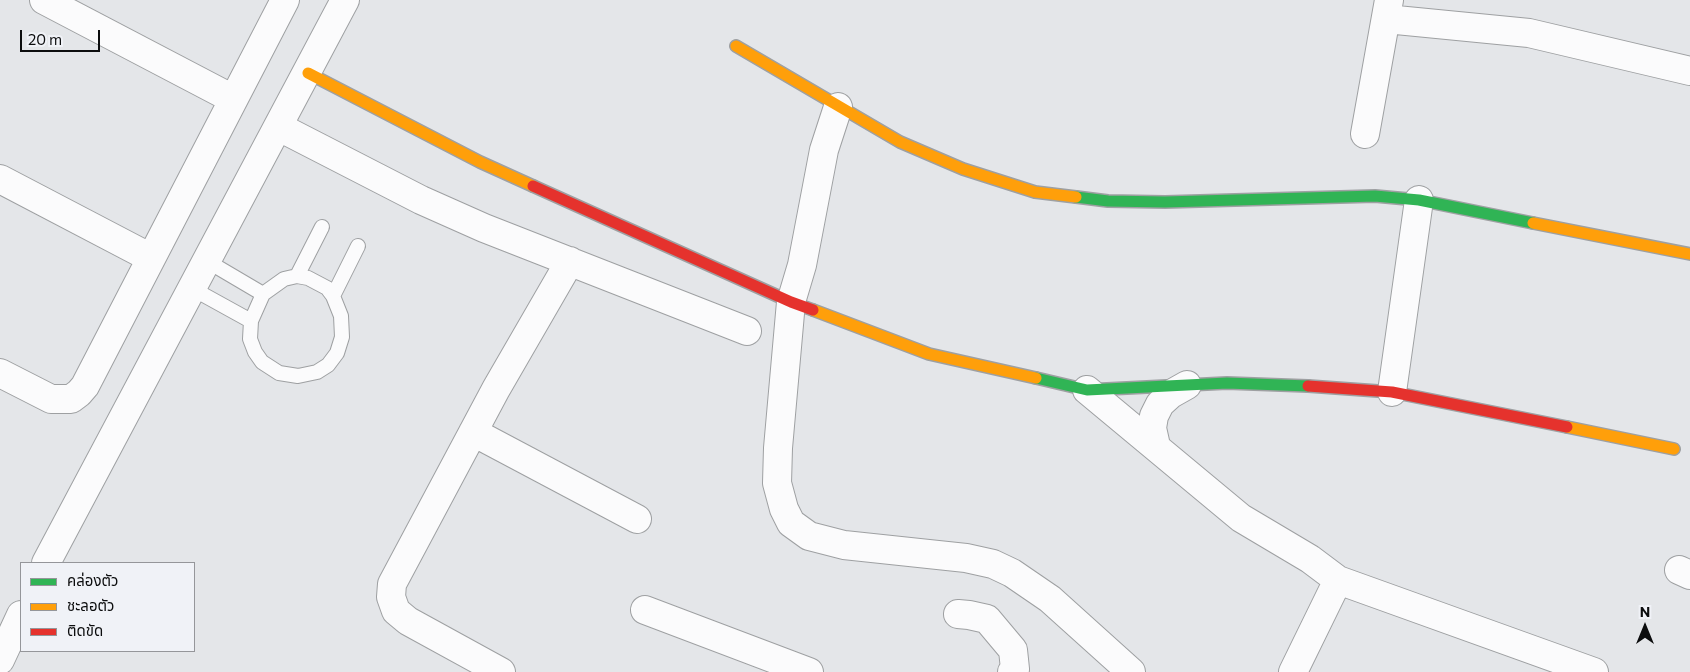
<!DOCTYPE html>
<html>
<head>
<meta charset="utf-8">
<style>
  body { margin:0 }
  #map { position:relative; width:1690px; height:672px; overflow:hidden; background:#e4e6e9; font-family:Commissioner,"Noto Sans Thai",sans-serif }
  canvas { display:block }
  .legend { position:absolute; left:20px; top:562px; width:175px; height:90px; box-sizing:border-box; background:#f0f2f7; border:1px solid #95969a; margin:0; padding:6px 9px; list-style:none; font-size:15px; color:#0c0d0e }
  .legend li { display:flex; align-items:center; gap:10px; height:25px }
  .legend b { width:25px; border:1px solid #95969a }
  .north { position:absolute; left:1620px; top:602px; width:50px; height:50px; -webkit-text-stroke:4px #f0f2f7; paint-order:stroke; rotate:0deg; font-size:14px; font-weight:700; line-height:20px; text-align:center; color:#0c0d0e }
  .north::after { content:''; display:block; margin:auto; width:18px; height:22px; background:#0c0d0e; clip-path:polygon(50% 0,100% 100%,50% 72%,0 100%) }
  .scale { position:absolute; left:20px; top:30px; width:80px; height:22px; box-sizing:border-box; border:2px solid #0c0d0e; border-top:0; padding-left:6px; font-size:15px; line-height:18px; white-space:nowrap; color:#0c0d0e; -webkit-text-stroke:4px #f0f2f7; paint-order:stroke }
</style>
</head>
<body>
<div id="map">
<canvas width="1690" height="672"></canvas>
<ul class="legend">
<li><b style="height:6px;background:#30b455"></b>คล่องตัว</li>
<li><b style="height:6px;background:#ff9f0a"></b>ชะลอตัว</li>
<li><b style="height:6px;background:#e5322d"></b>ติดขัด</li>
</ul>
<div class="north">N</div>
<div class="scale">20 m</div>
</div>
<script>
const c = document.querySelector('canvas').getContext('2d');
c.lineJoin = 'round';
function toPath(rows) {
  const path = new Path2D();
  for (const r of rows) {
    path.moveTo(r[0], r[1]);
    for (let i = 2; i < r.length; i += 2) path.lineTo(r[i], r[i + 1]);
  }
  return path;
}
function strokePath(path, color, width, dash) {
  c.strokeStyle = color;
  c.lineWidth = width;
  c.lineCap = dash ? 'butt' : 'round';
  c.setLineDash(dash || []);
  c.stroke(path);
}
const lane = toPath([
  [207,261,263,294],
  [297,276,308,278,327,288,333,296,341,316,342,337,337,353,328,365,317,372,298,376,279,373,262,362,255,352,250,339,251,321,263,294,284,279,297,276],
  [297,276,322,227],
  [193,289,251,321],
  [333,296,358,246]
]);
const street = toPath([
  [44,0,233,99],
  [1386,19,1529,33,1690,71],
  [838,107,824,150,802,265,791,302,778,448,777,483,784,509,791,523,809,536,844,545,966,558,993,564,1012,573,1050,599,1131,672],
  [279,127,421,200,484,228,747,331],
  [1365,134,1389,0],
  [0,179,151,258],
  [0,373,51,399,71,399,79,393,85,386,285,0],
  [1087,390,1241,518,1310,559,1338,580,1594,672],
  [1392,392,1419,200],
  [473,432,637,519],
  [1156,446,1152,428,1154,416,1160,404,1171,394,1187,385],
  [46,563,345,0],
  [1679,570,1690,575],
  [645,610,809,672],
  [958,614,969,615,987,619,1013,650,1015,669,1012,672],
  [0,660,21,615],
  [501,672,408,621,396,611,391,597,392,584,496,389,570,261],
  [1293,672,1338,580]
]);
const fast = toPath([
  [1076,197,1108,201,1165,202,1375,196,1419,200,1533,223],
  [1036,378,1087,390,1227,383,1308,386]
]);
const slow = toPath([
  [736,46,900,142,963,169,1035,192,1076,197],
  [308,73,480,162,533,186],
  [1533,223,1690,254],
  [813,310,929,354,1036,378],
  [1567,427,1674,449]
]);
const jam = toPath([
  [533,186,791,302,813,310],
  [1308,386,1392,392,1567,427]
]);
strokePath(lane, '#9ea0a2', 16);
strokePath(street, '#9ea0a2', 30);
strokePath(fast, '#9ea0a2', 14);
strokePath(slow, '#9ea0a2', 14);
strokePath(jam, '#9ea0a2', 14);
strokePath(lane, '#fbfbfc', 14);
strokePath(street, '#fbfbfc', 28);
strokePath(fast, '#30b455', 11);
strokePath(slow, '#ff9f0a', 11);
strokePath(jam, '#e5322d', 11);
</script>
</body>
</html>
